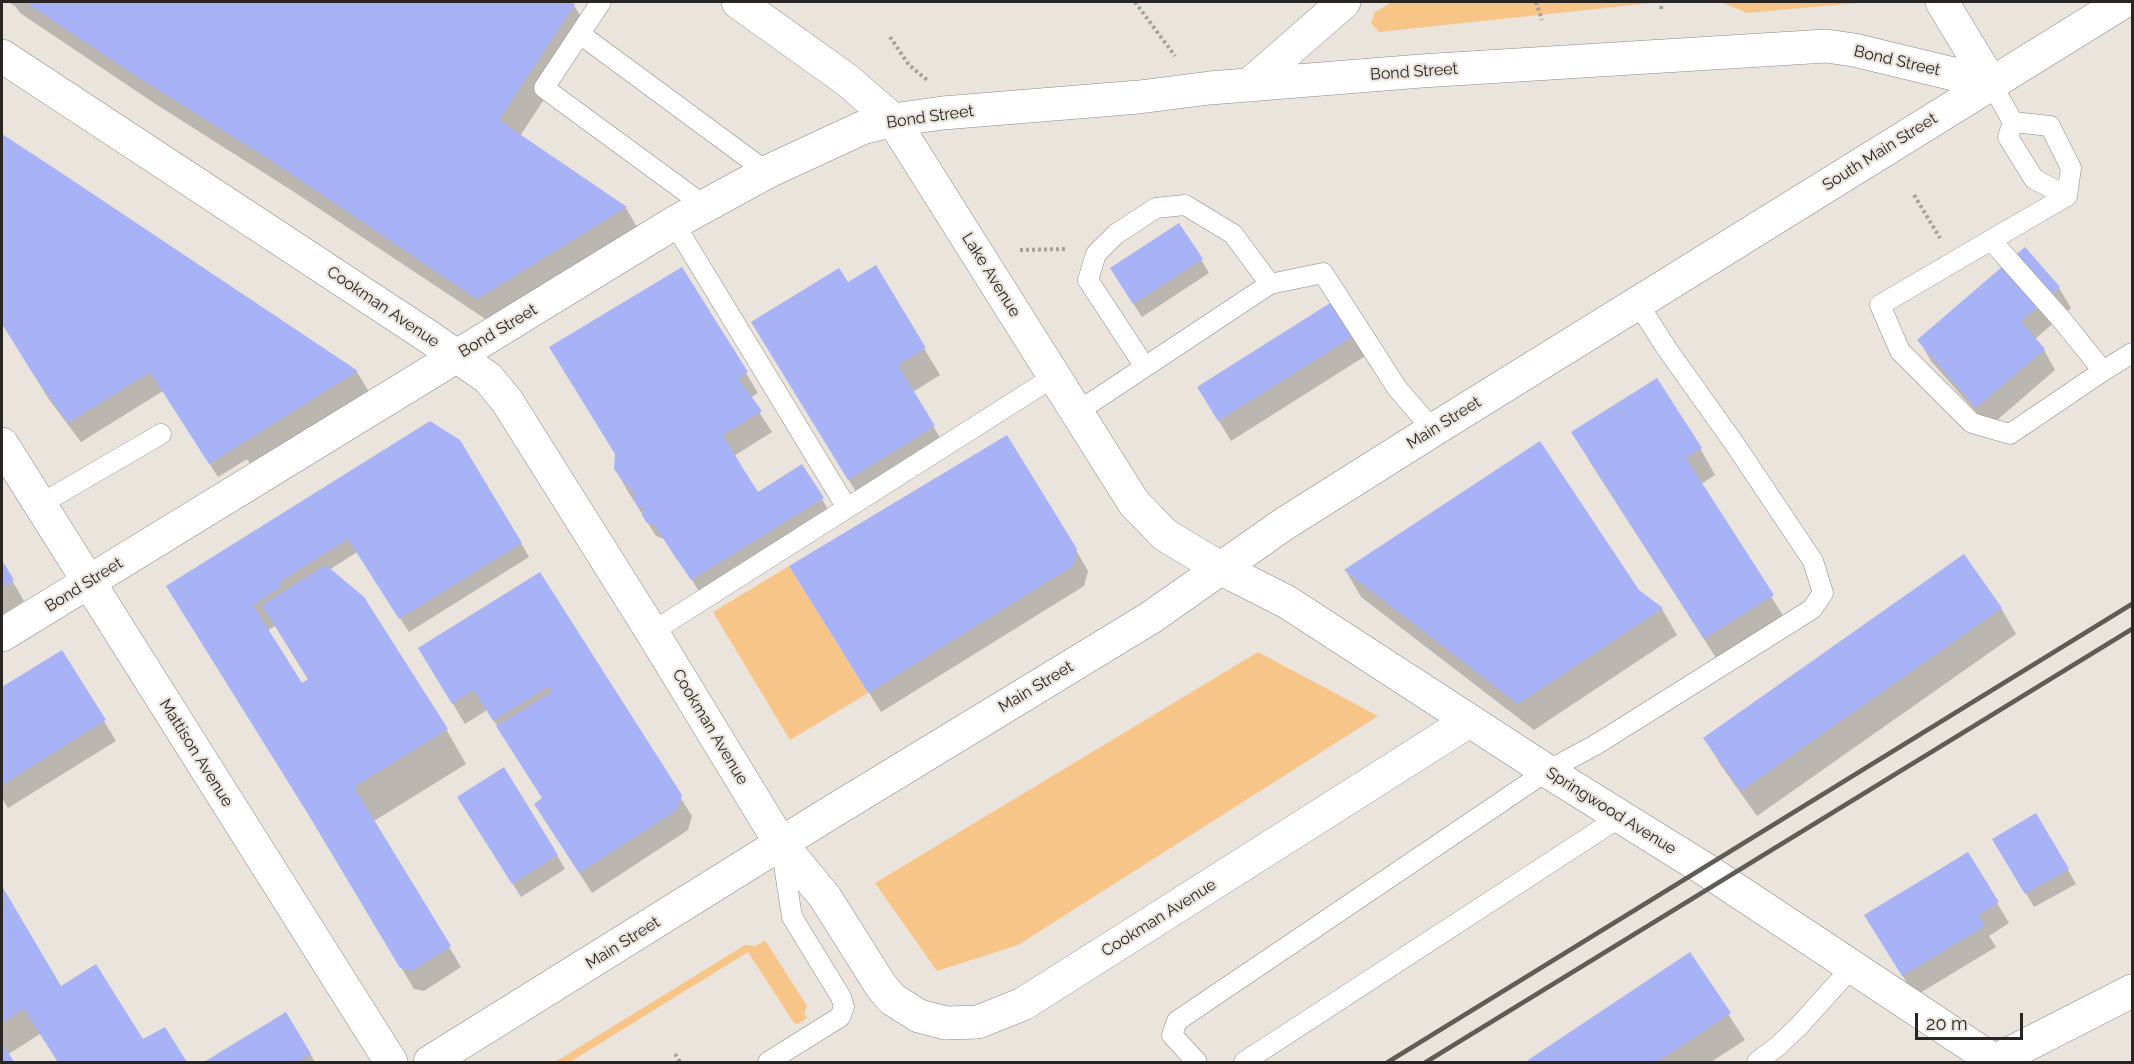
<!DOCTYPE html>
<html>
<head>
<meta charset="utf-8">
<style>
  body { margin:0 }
  #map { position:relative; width:2134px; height:1064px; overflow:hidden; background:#ebe4dd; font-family:Raleway,sans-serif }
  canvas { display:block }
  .frame { position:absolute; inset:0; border:3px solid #282522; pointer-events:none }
  .scale { position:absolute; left:1915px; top:1013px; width:108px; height:27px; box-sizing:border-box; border:3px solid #282522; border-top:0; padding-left:8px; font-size:18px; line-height:21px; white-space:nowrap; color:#282522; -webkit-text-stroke:4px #ebe4dd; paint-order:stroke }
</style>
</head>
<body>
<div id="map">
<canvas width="2134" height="1064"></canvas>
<div class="frame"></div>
<div class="scale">20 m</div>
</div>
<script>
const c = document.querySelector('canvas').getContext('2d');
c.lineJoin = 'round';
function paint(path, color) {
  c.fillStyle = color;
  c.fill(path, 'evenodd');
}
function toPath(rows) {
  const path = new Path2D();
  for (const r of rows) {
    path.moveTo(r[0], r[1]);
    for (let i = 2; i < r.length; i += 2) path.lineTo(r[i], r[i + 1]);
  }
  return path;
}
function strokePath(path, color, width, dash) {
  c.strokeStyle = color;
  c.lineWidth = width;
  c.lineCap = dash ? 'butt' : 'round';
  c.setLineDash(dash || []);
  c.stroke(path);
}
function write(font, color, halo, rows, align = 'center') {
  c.font = font + ' Raleway,sans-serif';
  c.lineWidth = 4.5;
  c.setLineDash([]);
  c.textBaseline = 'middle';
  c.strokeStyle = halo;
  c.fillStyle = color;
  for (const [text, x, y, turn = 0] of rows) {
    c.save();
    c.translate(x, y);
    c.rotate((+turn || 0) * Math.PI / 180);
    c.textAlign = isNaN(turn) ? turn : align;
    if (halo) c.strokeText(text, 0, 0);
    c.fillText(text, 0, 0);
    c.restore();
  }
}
paint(toPath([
  [1392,2,1661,2,1379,32,1371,23,1375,12],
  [1721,2,1857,2,1858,3,1747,13],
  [789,566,868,693,790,740,713,612],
  [1258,652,1378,716,1018,945,937,971,875,883],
  [765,940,807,1006,804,1013,807,1018,798,1024,794,1023,748,952,570,1062,555,1062,745,945,756,946]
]), '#f8c589');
paint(toPath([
  [8,2,568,2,574,5,589,31,520,136,626,208,641,234,493,324,291,190,154,103,20,13,16,7],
  [2,136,357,372,369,392,251,465,247,459,218,477,163,391,81,442,48,398,2,322],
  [1201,259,1209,273,1142,317,1119,282],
  [875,267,940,375,913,392,949,453,864,505,768,348,848,284],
  [2059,288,2071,308,2035,339,2044,350,2055,370,1989,427,1931,361,1919,340],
  [1346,295,1378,348,1231,441,1211,408],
  [563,368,746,373,758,393,750,398,772,432,734,456,757,493,802,466,834,519,704,600,677,555,677,560,664,539,656,536,627,490,615,468,616,455],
  [1700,448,1715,475,1701,484,1787,622,1720,664,1588,459],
  [262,528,521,543,529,557,409,632,357,552,329,570,446,729,466,764,374,821,461,967,424,991,414,989,330,848,221,673],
  [275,626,309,681,301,685,267,631],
  [1076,550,1088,571,1084,586,881,712,803,587],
  [2,563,24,601,2,615],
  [1346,571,1638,591,1662,609,1677,635,1534,730,1361,597],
  [540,574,692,816,688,830,592,893,548,824,544,800,487,710,465,724,432,669],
  [2001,608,2016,634,1757,816,1720,764,1705,738],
  [62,652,116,741,8,808,2,798,2,689],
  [467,811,557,855,565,869,521,897],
  [2036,815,2076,884,2034,907,1994,839],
  [2,890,60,988,142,1041,164,1028,186,1062,58,1062,40,1034,7,1055,12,1062,2,1062],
  [1997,903,2009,923,1989,936,1996,947,1915,996,1878,936],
  [1689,954,1745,1040,1711,1062,1527,1062],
  [286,1014,315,1062,207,1062]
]), '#0003');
paint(toPath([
  [25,2,571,2,575,4,499,120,627,207,477,299,275,163,138,77],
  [2,134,57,170,358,371,209,464,150,372,68,423,35,377,2,324],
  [1179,223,1203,259,1133,304,1110,268],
  [2025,247,2060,287,2021,321,2045,349,1976,408,1917,340],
  [876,265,926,348,898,365,935,426,848,480,751,322,839,268,848,282],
  [682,267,748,372,738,378,762,411,723,435,744,470,758,492,802,464,824,498,691,580,654,525,646,522,642,515,643,508,637,506,633,498,634,490,625,484,614,469,615,454,549,347],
  [1346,293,1368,327,1218,421,1197,387],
  [1657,378,1702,448,1686,458,1774,595,1704,639,1571,432],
  [430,421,460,440,522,543,399,619,348,539,279,582,282,586,253,605,302,683,308,679,262,605,326,565,364,597,448,729,354,787,451,946,412,971,400,968,308,814,166,586],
  [1007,435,1077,549,1073,566,868,693,789,566],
  [1540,441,1639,590,1663,608,1518,704,1344,570],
  [1964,554,2002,608,1741,791,1703,738],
  [2,560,14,580,2,588],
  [540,572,682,795,677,810,579,873,534,804,542,798,496,726,552,692,549,686,493,721,474,690,452,704,418,648],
  [62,650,106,720,2,785,2,687],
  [504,767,558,855,512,884,457,797],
  [2036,813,2069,869,2025,894,1992,839],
  [1968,852,1999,902,1979,915,1985,926,1902,976,1864,915],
  [2,886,61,986,96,964,143,1039,165,1027,187,1062,58,1062,24,1009,2,1023],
  [1690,952,1731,1013,1657,1062,1525,1062],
  [286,1012,311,1054,297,1062,204,1062],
  [2,1043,14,1062,2,1062]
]), '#a7b2f7');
const lane = toPath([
  [601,2,544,88,705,206],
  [580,34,767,172],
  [1991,83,2013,122,2008,137,2034,179,2067,196],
  [2013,122,2050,126,2071,168,2067,196],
  [674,223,847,508],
  [1991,240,2062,320,2103,371,2010,434,1972,423,1900,351,1880,305,1991,240,2067,196],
  [1145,367,1088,280,1096,254,1116,234,1156,208,1185,205,1233,234,1270,284],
  [2103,371,2132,353],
  [1077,412,1270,284,1323,273,1397,388,1433,430],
  [39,505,161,434],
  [652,632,1055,376],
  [768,1062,840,1017,844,1007,841,997,792,917,782,852],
  [1197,1062,1172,1035,1177,1021,1547,771,1597,744,1812,609,1823,593,1813,561,1734,443,1667,349,1637,302],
  [1244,1062,1620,817],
  [1757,1062,1778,1046,1799,1026,1853,966]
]);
const street = toPath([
  [738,2,847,80,893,120,1134,503,1165,535,1220,568,1287,602,1547,771,1703,868,1996,1062],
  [1942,2,1991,83],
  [2,56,429,337,488,378,507,401,652,632,781,844,825,897,881,986,892,999,919,1016,946,1023,978,1022,1023,1004,1469,721],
  [1249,85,1344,2],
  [2,444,391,1062],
  [2,635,674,223,767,172,862,128,893,120,943,113,1139,97,1210,88,1421,71,1826,46,1854,50,1991,83]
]);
const secondary = toPath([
  [430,1062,825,816,1150,618,1284,524,1433,430,2123,2],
  [1993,1062,2132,991]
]);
strokePath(lane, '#8d8781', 21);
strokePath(street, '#8d8781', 34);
strokePath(secondary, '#8d8781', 34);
strokePath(toPath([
  [1135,2,1175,56],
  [1536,2,1542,20],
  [1661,9,1662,2],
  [890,37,909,65,927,80],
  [1914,195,1940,238],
  [1020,250,1067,249],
  [675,1054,680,1062]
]), '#a7a19c', 4, [3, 3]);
strokePath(lane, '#fff', 20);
strokePath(street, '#fff', 33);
strokePath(secondary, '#fff', 33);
strokePath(toPath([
  [1388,1062,2132,604],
  [1426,1062,2132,629]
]), '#605c58', 4.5);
write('16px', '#282522', '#ebe4dd', [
  ["Bond Street",1897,61,13],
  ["Bond Street",1414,72,-4],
  ["Bond Street",930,117,-8],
  ["South Main Street",1880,152,-32],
  ["Lake Avenue",991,275,58],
  ["Cookman Avenue",383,307,34],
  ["Bond Street",498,331,-31],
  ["Main Street",1444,423,-32],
  ["Bond Street",84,585,-32],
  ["Main Street",1036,687,-31],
  ["Cookman Avenue",710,727,59],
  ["Mattison Avenue",196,753,58],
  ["Springwood Avenue",1611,811,32],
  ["Cookman Avenue",1159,918,-32],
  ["Main Street",623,943,-32]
]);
</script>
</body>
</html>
